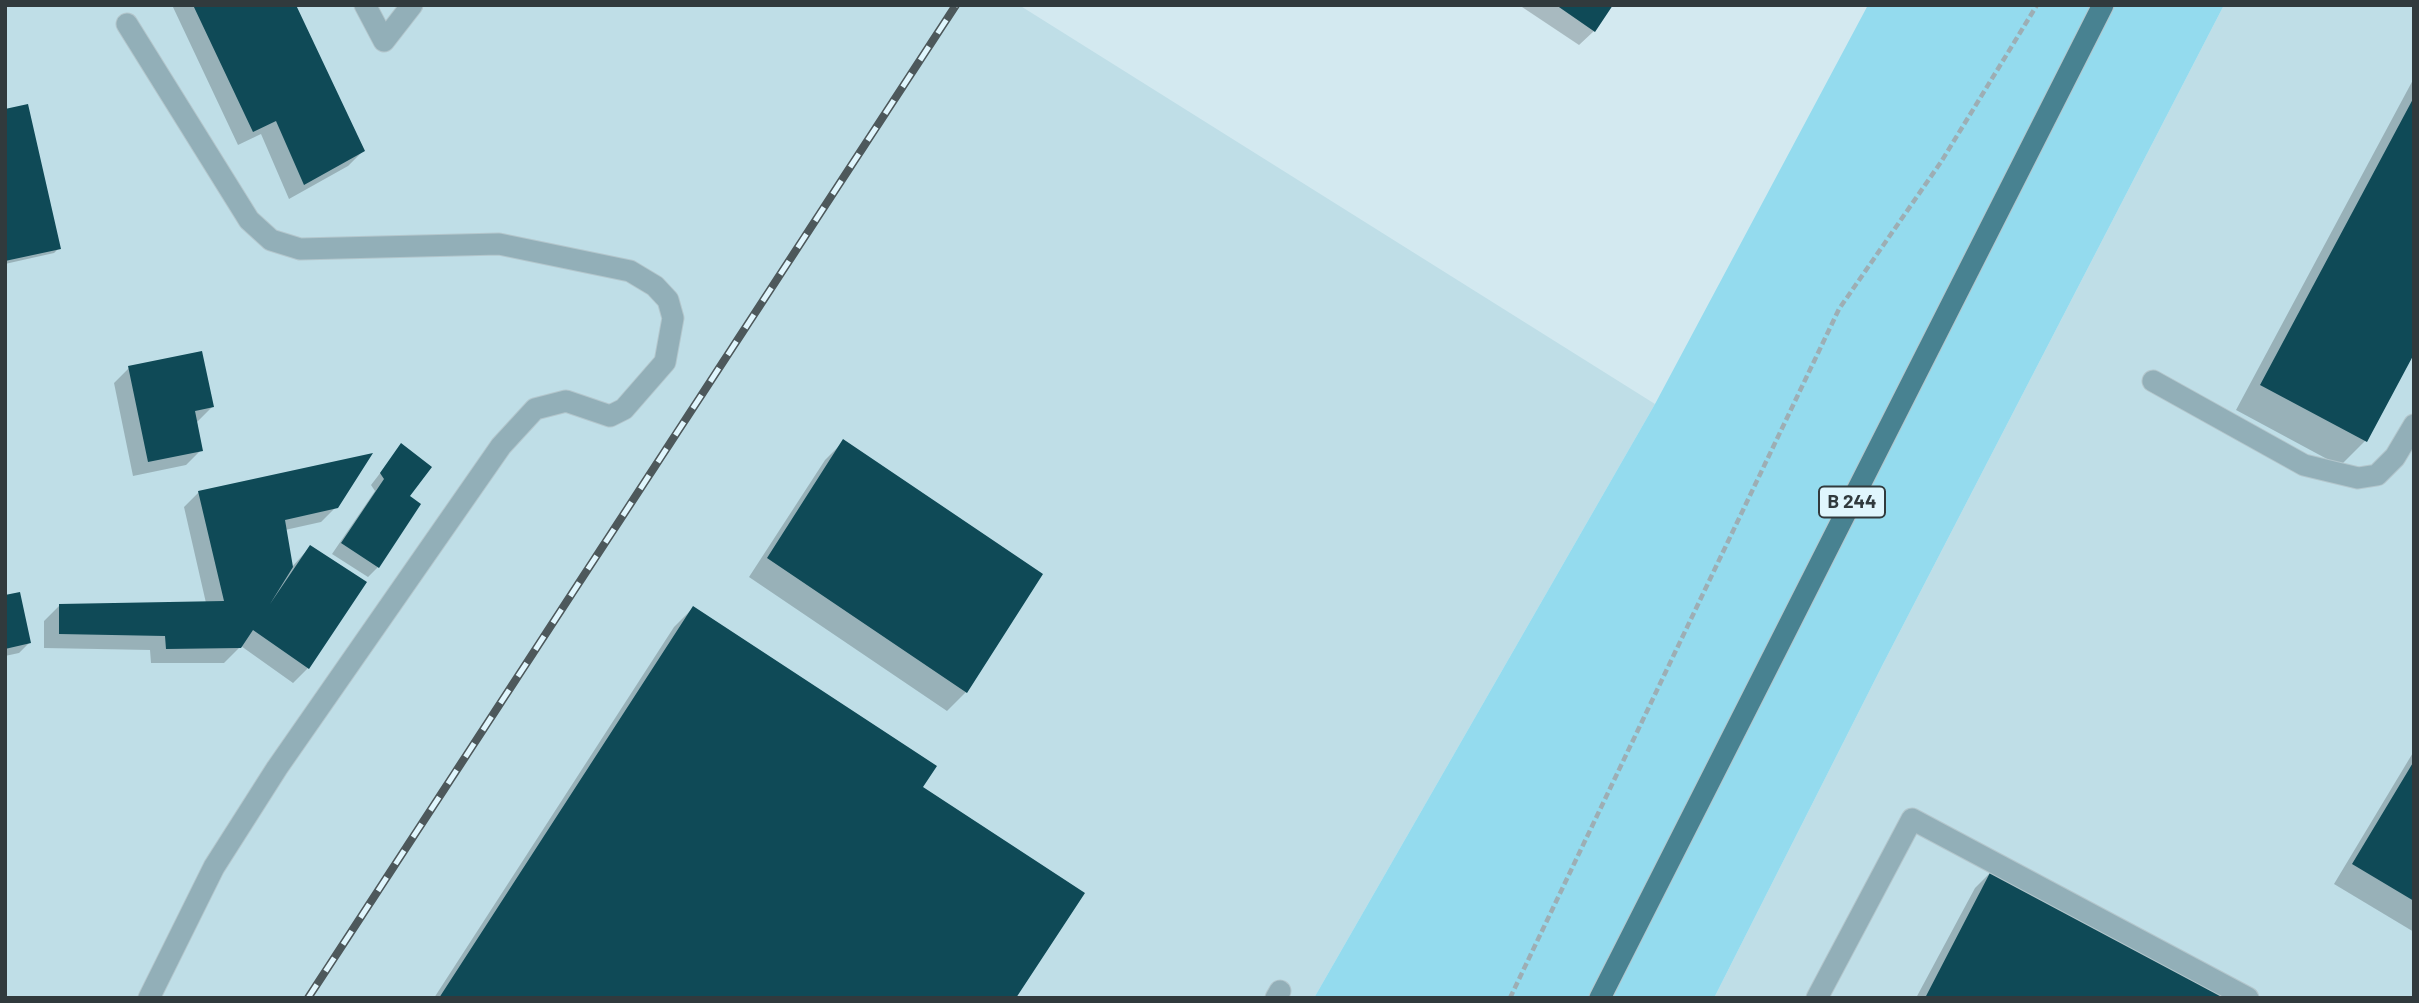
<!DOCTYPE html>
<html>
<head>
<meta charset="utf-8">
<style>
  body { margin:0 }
  #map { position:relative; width:2419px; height:1003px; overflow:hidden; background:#d3e9f0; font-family:Barlow,sans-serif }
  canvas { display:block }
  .frame { position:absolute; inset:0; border:7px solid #313a3d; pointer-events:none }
</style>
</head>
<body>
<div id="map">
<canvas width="2419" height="1003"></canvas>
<div class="frame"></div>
</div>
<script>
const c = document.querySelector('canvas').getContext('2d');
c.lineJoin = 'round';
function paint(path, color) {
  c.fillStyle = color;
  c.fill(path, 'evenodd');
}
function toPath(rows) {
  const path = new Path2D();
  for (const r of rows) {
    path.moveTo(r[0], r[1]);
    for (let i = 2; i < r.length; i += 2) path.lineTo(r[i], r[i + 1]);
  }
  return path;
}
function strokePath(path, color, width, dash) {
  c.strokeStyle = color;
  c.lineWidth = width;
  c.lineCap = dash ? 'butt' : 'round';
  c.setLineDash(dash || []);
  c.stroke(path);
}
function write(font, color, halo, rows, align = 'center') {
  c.font = font + ' Barlow,sans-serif';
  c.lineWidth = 7;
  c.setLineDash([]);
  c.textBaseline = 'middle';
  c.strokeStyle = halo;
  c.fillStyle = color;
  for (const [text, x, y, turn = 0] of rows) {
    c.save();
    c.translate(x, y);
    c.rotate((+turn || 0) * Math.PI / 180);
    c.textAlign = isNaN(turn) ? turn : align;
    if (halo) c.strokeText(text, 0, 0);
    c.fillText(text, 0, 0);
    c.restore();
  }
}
paint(toPath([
  [5,5,1019,5,1655,404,1314,998,5,998],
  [2224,5,2414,5,2414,998,1714,998,1883,664]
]), '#bfdee7');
paint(toPath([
  [1868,5,2224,5,1883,664,1714,998,1314,998,1655,404]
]), '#94dbee');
paint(toPath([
  [172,5,294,5,363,151,348,166,289,199,261,134,238,145],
  [1519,5,1611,5,1594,31,1579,45],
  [2414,78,2414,350,2365,441,2340,466,2236,410],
  [5,110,59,248,54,253,5,264],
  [129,368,212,407,197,422,201,450,186,465,133,476,114,383],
  [844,441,966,692,947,711,749,577,825,460],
  [401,446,408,497,378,567,368,577,332,554,375,491,371,485],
  [199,492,336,507,321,522,285,530,291,568,310,547,308,668,293,683,241,646,224,663,151,663,150,650,44,648,44,621,59,606,206,603,184,507],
  [5,596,29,643,19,653,5,656],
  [693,608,920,787,1014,998,434,998,674,627],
  [2414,751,2414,932,2334,884],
  [1994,869,2229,998,1916,998,1975,888]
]), '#0003');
paint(toPath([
  [193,5,296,5,365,151,304,185,276,121,253,132],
  [1556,5,1613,5,1595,32],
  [2414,97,2414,354,2367,442,2260,385],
  [28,104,61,249,5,261,5,109],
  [202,351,214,407,195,411,203,451,148,462,128,366],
  [843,439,1043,574,967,693,767,558],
  [401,443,432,467,410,496,421,504,379,568,341,543,384,479,380,473],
  [373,453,338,508,285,520,293,567,270,604,310,545,367,582,309,669,253,630,241,648,166,649,165,636,59,634,59,604,224,601,198,491],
  [20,592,31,643,5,649,5,595],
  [693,606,937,766,923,787,1085,893,1016,998,439,998],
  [2414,761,2414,901,2352,864],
  [1993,867,2233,998,1925,998]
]), '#0f4a57');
const minor = toPath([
  [365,5,384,41,412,5],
  [127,24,249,220,271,240,300,249,499,244,630,271,655,286,668,300,673,318,665,362,624,409,610,416,566,401,535,409,501,446,277,768,214,867,149,998],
  [2153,381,2304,465,2358,478,2377,475,2395,457,2414,425],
  [1276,998,1280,991],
  [1817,998,1912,819,2248,998]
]);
const major = toPath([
  [1600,998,2103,5]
]);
strokePath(minor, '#b3c6cc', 23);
strokePath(major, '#b3c6cc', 23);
strokePath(toPath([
  [1510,998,1839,309,1941,162,2037,5]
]), '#9daeb4', 4.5, [7, 3.5]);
strokePath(minor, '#92afb8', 21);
strokePath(major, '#488291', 21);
const rail = toPath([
  [308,998,956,5]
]);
strokePath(rail, '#4d585b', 8);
strokePath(rail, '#e0f6fd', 5, [16]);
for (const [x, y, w] of [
  [1852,502,66]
]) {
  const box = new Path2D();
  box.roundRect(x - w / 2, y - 15.5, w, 31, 5);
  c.fillStyle = '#e0f6fd';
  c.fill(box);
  strokePath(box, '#313a3d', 2);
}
write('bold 19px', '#313a3d', null, [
  ["B 244",1852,502]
]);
</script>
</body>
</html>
